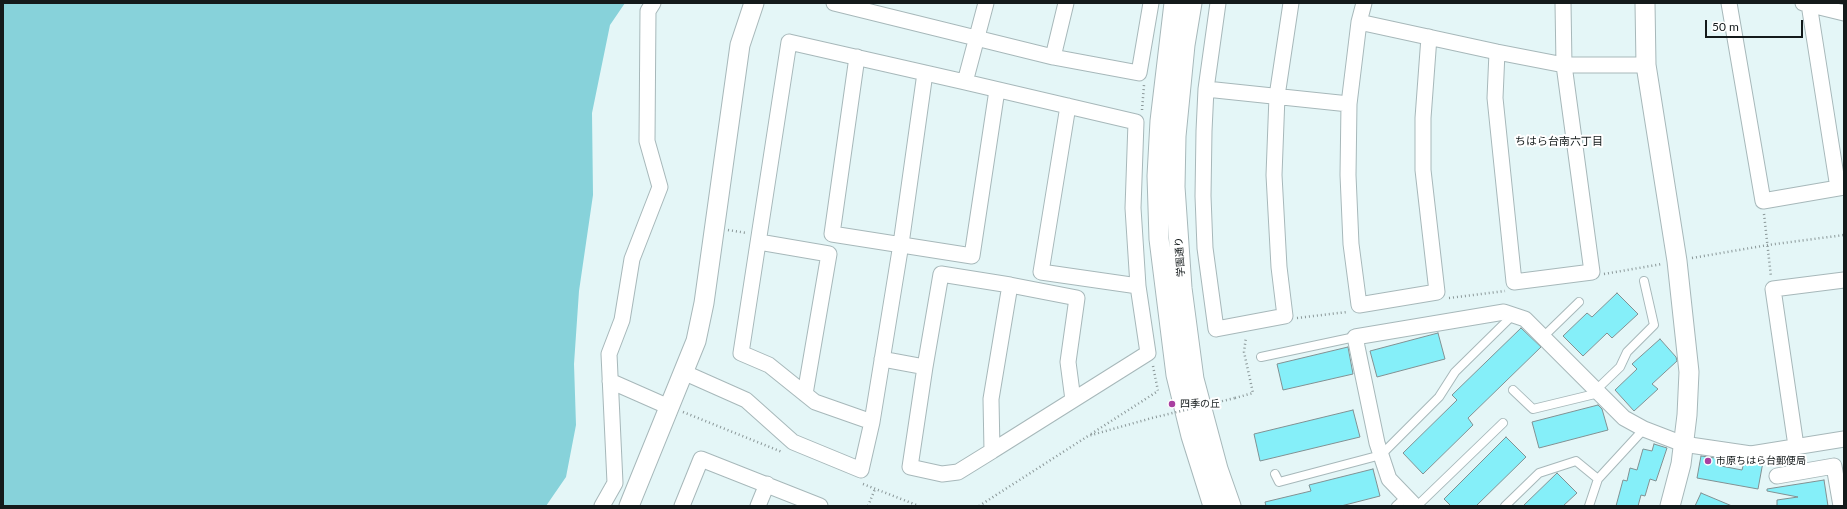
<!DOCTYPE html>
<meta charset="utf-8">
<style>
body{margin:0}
#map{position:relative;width:1847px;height:509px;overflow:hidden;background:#e4f6f7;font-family:Lato,sans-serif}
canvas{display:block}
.frame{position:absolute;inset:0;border:4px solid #141a1b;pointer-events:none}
.scale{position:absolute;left:1705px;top:20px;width:98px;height:18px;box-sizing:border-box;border:2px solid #141a1b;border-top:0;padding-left:5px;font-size:12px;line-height:14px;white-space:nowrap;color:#141a1b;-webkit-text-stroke:3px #fff;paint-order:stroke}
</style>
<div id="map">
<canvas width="1847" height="509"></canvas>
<div class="frame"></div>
<div class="scale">50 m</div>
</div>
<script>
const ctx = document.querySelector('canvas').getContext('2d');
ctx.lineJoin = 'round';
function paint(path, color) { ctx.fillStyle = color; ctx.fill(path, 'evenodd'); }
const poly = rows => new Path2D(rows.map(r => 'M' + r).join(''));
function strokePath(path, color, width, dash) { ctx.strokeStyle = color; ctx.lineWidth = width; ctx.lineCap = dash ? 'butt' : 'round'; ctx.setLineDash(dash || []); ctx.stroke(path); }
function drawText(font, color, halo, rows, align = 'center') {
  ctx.font = font + ' Lato,"Noto Sans JP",sans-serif'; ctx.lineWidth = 4; ctx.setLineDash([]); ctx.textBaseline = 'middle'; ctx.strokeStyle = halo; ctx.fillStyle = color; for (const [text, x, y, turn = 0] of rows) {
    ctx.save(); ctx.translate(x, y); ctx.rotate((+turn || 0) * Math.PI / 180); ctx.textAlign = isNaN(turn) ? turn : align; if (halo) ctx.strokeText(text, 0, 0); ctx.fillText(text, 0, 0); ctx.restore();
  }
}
paint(poly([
 [3,3,625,3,610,25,592,113,593,195,579,291,574,364,576,425,566,477,546,506,3,506]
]), '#87d2da');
const building = poly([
 [1617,293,1638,314,1612,338,1607,333,1583,356,1563,336,1587,313,1592,317,1617,293],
 [1521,328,1541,347,1468,418,1473,425,1423,474,1403,453,1457,400,1452,395,1521,328],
 [1438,333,1445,359,1377,377,1370,351,1438,333],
 [1660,339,1676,357,1677,361,1652,384,1658,389,1634,411,1615,390,1637,369,1632,364,1660,339],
 [1348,347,1353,374,1283,390,1277,364,1348,347],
 [1598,405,1602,409,1608,430,1539,448,1532,422,1598,405],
 [1353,410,1360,437,1260,461,1254,434,1353,410],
 [1506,437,1526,457,1476,506,1451,506,1444,499,1506,437],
 [1654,444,1667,448,1656,481,1650,479,1645,496,1641,495,1638,506,1616,506,1623,480,1627,481,1630,468,1637,470,1643,449,1652,451,1654,444],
 [1701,456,1722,459,1721,466,1742,470,1744,462,1763,462,1758,489,1697,478,1701,456],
 [1373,469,1380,496,1341,506,1266,506,1265,502,1311,491,1309,485,1373,469],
 [1557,473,1577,493,1563,506,1523,506,1557,473],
 [1824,480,1828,506,1777,506,1777,500,1798,497,1767,491,1767,489,1824,480],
 [1701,493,1732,506,1695,506,1701,493]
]);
paint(building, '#85eff9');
strokePath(building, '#819193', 1);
const service = poly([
 [1543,337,1579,302],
 [1261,357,1355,337],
 [1513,390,1533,409,1599,393],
 [1596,390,1620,367,1627,352,1654,325,1644,281],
 [1275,474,1279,482,1381,455,1439,397,1455,372,1513,315],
 [1396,506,1406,497],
 [1417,506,1503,423],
 [1505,506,1539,473,1576,461,1598,479],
 [1589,506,1598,479,1644,429]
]);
const minor = poly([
 [834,3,1053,57,1139,73,1151,3],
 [1218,3,1206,89,1204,131,1203,196,1205,248,1216,329,1285,316,1279,267,1274,175,1277,96,1291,3],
 [1364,3,1359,22,1349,104,1348,175,1351,244,1359,305,1437,292,1423,170,1423,118,1429,37],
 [1729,3,1763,201,1844,187],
 [1803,3,1844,13],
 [1809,4,1838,188],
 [1359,22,1497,52,1564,65,1646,65],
 [1497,52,1495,98,1514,282,1592,272,1564,65,1563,3],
 [857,57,832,234,972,256,997,90],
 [1053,57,1066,3],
 [965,82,1136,122,1133,208,1138,286,1041,272,1068,106],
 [1206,89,1349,104],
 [759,242,829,254,805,394],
 [1010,285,991,399,992,451,1148,353,1138,286],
 [882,359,925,367,910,467,942,474,958,472,992,451],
 [925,367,941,274,1010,285,1077,298,1068,362,1073,400],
 [683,372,746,400,793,442,861,470,872,422,901,244,925,73],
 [610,381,669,407],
 [872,422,815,402,769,365,741,353,789,42,965,82,986,3],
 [1796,446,1773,289,1844,280],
 [1777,476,1834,466,1841,506],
 [602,506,615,483,609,354,622,320,632,259,660,187,647,141,648,11,653,3],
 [682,506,701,459,820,506],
 [758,506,767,484],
 [1415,506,1389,479,1377,443,1355,337,1504,312,1525,319,1624,418,1644,429,1683,444,1751,454,1844,439]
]);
const tertiary = poly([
 [1174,3,1160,121,1157,176,1159,239,1176,375,1191,436,1213,506],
 [1192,3,1185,45,1176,136,1175,187,1182,288,1194,379,1218,469,1231,506],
 [1645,3,1646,65,1677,261,1689,372,1687,415,1681,464,1670,506],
 [629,506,696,341,704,303,740,45,754,3]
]);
strokePath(service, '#a7b8ba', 10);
strokePath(minor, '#a7b8ba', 17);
strokePath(tertiary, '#a7b8ba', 21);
strokePath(poly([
 [1142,110,1144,85],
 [1764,214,1771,277],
 [728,230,747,233],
 [1692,258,1768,245,1844,235],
 [1604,274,1662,264],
 [1449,298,1505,291],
 [1297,318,1347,312],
 [1235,398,1253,393,1244,352,1246,337],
 [683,412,782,452],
 [1091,434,1158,391,1153,366],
 [863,484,919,506],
 [868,506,875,489],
 [979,506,1088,436,1152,418]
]), '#8a9798', 2.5, [1, 3]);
strokePath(service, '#fff', 8);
strokePath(minor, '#fff', 15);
strokePath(tertiary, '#fff', 19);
strokePath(poly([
 [1152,418,1235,398]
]), '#8a9798', 2.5, [1, 3]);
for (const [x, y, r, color] of [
 [1172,404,4,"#a93fa0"],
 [1708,461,4,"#a93fa0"]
]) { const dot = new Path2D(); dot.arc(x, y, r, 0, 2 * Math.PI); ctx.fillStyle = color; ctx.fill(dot); strokePath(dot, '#fff', 1.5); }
drawText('10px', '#141a1b', '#fff', [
 ["学園通り",1180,257,-94]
]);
drawText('10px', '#141a1b', '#fff', [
 ["四季の丘",1180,404],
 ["市原ちはら台郵便局",1716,461]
], 'left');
drawText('11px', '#141a1b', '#fff', [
 ["ちはら台南六丁目",1559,141]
]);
</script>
